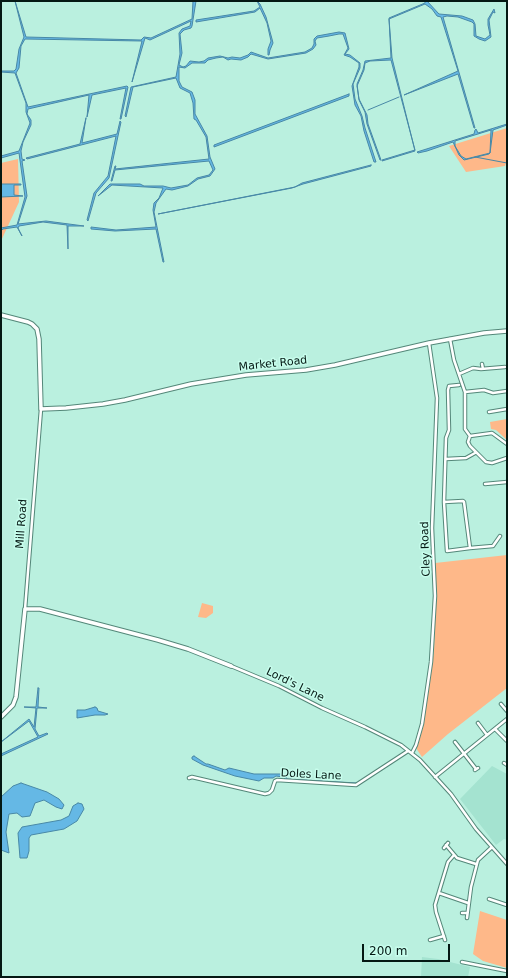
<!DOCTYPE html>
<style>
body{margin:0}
#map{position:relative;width:508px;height:978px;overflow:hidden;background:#baf0df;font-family:"DejaVu Sans",sans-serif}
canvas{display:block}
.frame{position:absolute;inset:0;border:2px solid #041813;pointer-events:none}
.scale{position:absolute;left:362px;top:944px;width:88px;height:18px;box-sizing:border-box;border:2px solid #041813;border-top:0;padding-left:5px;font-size:12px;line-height:14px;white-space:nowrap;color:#041813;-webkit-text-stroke:3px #c7fdec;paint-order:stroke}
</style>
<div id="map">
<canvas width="508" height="978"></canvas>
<div class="frame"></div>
<div class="scale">200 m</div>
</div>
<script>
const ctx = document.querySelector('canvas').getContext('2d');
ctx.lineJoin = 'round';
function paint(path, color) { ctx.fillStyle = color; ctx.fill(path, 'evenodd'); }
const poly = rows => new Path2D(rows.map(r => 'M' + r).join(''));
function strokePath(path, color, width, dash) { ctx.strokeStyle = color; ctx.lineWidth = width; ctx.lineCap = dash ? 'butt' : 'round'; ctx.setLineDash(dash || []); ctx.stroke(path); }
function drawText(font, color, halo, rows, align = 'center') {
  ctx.font = font + ' "DejaVu Sans",sans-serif'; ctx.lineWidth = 3; ctx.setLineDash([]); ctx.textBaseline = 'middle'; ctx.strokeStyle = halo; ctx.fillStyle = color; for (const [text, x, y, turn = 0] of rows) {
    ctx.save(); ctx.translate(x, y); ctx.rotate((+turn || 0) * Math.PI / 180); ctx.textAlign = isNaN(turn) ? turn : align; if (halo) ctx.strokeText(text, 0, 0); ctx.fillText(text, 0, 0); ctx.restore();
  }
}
paint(poly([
 [492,766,507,774,507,840,504,839,496,845,460,799],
 [422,957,438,959,470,967,468,977,421,977]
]), '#a4e3d0');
paint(poly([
 [507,128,507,160,505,166,466,172,449,146],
 [18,159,19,202,1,241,1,163],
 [507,419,507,440,496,430,491,429,490,422],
 [507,555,507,688,448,734,422,757,416,748,423,723,434,651,436,589,435,563],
 [202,603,213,606,213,613,206,618,198,617],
 [480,911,507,920,507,968,483,961,473,954]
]), '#feb889');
const water = poly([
 [15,1,26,37,141,40,144,37,151,38,192,19,193,1,196,1,192,26,191,28,184,30,180,34,182,53,179,65,183,67,186,66,190,61,199,62,204,61,208,58,220,56,228,58,232,57,240,58,248,55,251,52,268,58,305,52,312,48,314,44,314,39,317,36,339,32,345,33,349,49,345,54,350,55,360,63,360,68,353,84,355,99,362,116,365,128,376,162,374,162,364,131,361,116,355,105,352,86,359,67,359,63,350,57,344,55,348,48,343,34,339,34,329,36,317,38,315,41,316,45,313,49,306,53,268,59,251,54,248,57,241,60,231,59,228,60,223,57,216,58,208,60,205,63,192,63,185,68,179,67,179,81,182,87,192,92,195,100,195,114,207,136,210,157,215,169,210,176,198,179,188,186,172,190,166,189,156,203,154,212,164,262,163,262,156,229,115,231,91,229,91,227,116,230,156,227,153,210,154,203,159,198,163,188,112,185,98,196,110,184,140,184,144,186,163,186,171,188,188,185,197,178,209,175,213,170,209,161,115,170,112,181,111,181,115,166,116,166,115,169,209,159,206,137,196,120,194,119,193,103,190,93,180,88,176,78,133,87,126,117,125,116,131,87,176,77,180,54,179,33,182,29,190,26,191,21,150,40,145,38,132,82,142,41,25,39,21,46,19,68,16,73,28,107,127,86,128,87,121,119,120,119,126,88,92,95,87,117,89,95,28,109,27,114,31,120,31,125,23,142,21,151,22,159,25,160,22,161,27,196,18,224,46,221,84,226,68,226,68,249,67,225,43,222,19,226,18,228,22,236,17,227,3,229,1,231,1,228,17,225,25,197,19,153,1,158,1,156,19,151,30,123,26,112,26,103,15,73,1,72,1,71,14,71,16,69,19,49,24,37,15,1],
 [257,1,260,4,266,17,272,39,273,43,270,50,269,55,268,55,268,49,271,41,267,23,260,8,255,12,196,22,196,20,254,11,260,7,257,1],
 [425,1,427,1,439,14,462,16,473,20,475,24,476,36,485,39,490,35,488,25,488,19,494,9,495,13,493,12,489,20,491,37,485,41,479,39,474,36,474,24,472,22,458,17,447,16,443,17,475,128,474,128,458,74,404,95,458,71,441,17,437,16,432,9,425,4,389,19,392,58,415,151,382,161,382,160,415,150,391,60,370,61,365,63,364,70,357,86,359,99,367,115,368,124,381,160,380,160,367,124,365,112,359,100,357,84,363,70,365,61,391,58,389,18,425,3,425,1],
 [349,94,349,96,214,147,214,145,349,94],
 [86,118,82,143,117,134,120,121,121,122,109,178,96,193,88,221,87,220,94,193,108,176,116,136,27,159,26,158,80,144,86,118],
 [507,124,507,125,493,130,490,153,489,154,464,160,459,155,453,142,427,151,418,153,417,152,474,134,475,130,476,129,478,133,507,124],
 [491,130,490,153,466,159,461,156,455,146,455,141,491,130],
 [371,165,371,166,303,184,292,188,158,214,295,187,302,183,371,165],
 [1,184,21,184,21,185,14,185,14,195,23,196,1,197,1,184],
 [38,688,39,688,38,707,47,708,37,708,35,729,39,736,47,733,48,734,1,756,1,754,38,737,29,721,1,742,29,719,34,727,36,708,24,707,36,707,38,688],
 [95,707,97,708,98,711,108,714,105,715,95,715,77,718,77,710,85,710,95,707],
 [194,756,206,764,208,764,225,770,229,768,254,774,282,774,286,776,287,779,357,783,356,784,286,780,283,777,276,776,273,778,264,778,259,781,235,776,203,765,192,759,192,757,194,756],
 [21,783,47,792,59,799,64,805,62,809,56,807,44,800,35,803,30,816,22,817,17,813,9,814,6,832,9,853,1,850,1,797,13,786,21,783],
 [78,803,82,804,84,809,77,821,64,829,31,835,29,838,29,851,27,858,20,858,18,833,22,827,61,820,69,816,73,806,78,803]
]);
paint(water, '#65b8e5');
strokePath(water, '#4888a6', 1);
strokePath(poly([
 [368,110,399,97],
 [475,157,507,163]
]), '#4888a6', 1);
const street = poly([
 [450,339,454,360,465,392,465,429,470,436],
 [482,364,483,369],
 [459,374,473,368,481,369,505,367],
 [465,392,484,390,493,393,507,391],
 [489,412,507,409],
 [470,436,468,442,470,446,486,462,492,463,507,458],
 [470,436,492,433,507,444],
 [446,459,466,458,475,453],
 [485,484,507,482],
 [444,502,463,501,464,502,470,548,447,551,444,502,446,438,449,430,448,390,449,386,459,385],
 [470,548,493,546,500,536],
 [25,609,41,409],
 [231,666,279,686,322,708,365,727,401,745,420,760,451,794,476,829,507,864],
 [501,704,507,711],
 [478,723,487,735],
 [495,729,507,741],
 [455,742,476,769],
 [412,753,416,745,422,724,431,662,435,596,432,528,437,398,429,343],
 [504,763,507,765],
 [475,770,478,768],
 [435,777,507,719],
 [189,778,192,777,265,794,269,793,272,790,275,781,277,780,356,785,408,751],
 [446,845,457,858,476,864],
 [444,848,448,843],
 [439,893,468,903],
 [489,899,507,905],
 [462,913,467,913],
 [467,918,471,887,478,860,492,847],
 [430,940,444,936],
 [445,940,436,912,435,905,448,862,454,855],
 [462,962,507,971]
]);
const secondary = poly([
 [1,315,28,322,32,324,37,329,39,339,41,409,66,408,103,404,125,400,191,384,246,375,306,370,335,365,429,343,484,333,507,331],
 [1,717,13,705,16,697,25,609,40,609,158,640,188,649,231,666]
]);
strokePath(street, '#548779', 4.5);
strokePath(secondary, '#548779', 5.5);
strokePath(street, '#fff', 2.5);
strokePath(secondary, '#fff', 3.5);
drawText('11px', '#041813', '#c7fdec', [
 ["Market Road",273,364,-6],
 ["Mill Road",22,524,-86],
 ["Cley Road",426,549,-92],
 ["Lord's Lane",295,685,26],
 ["Doles Lane",311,775,3]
]);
</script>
